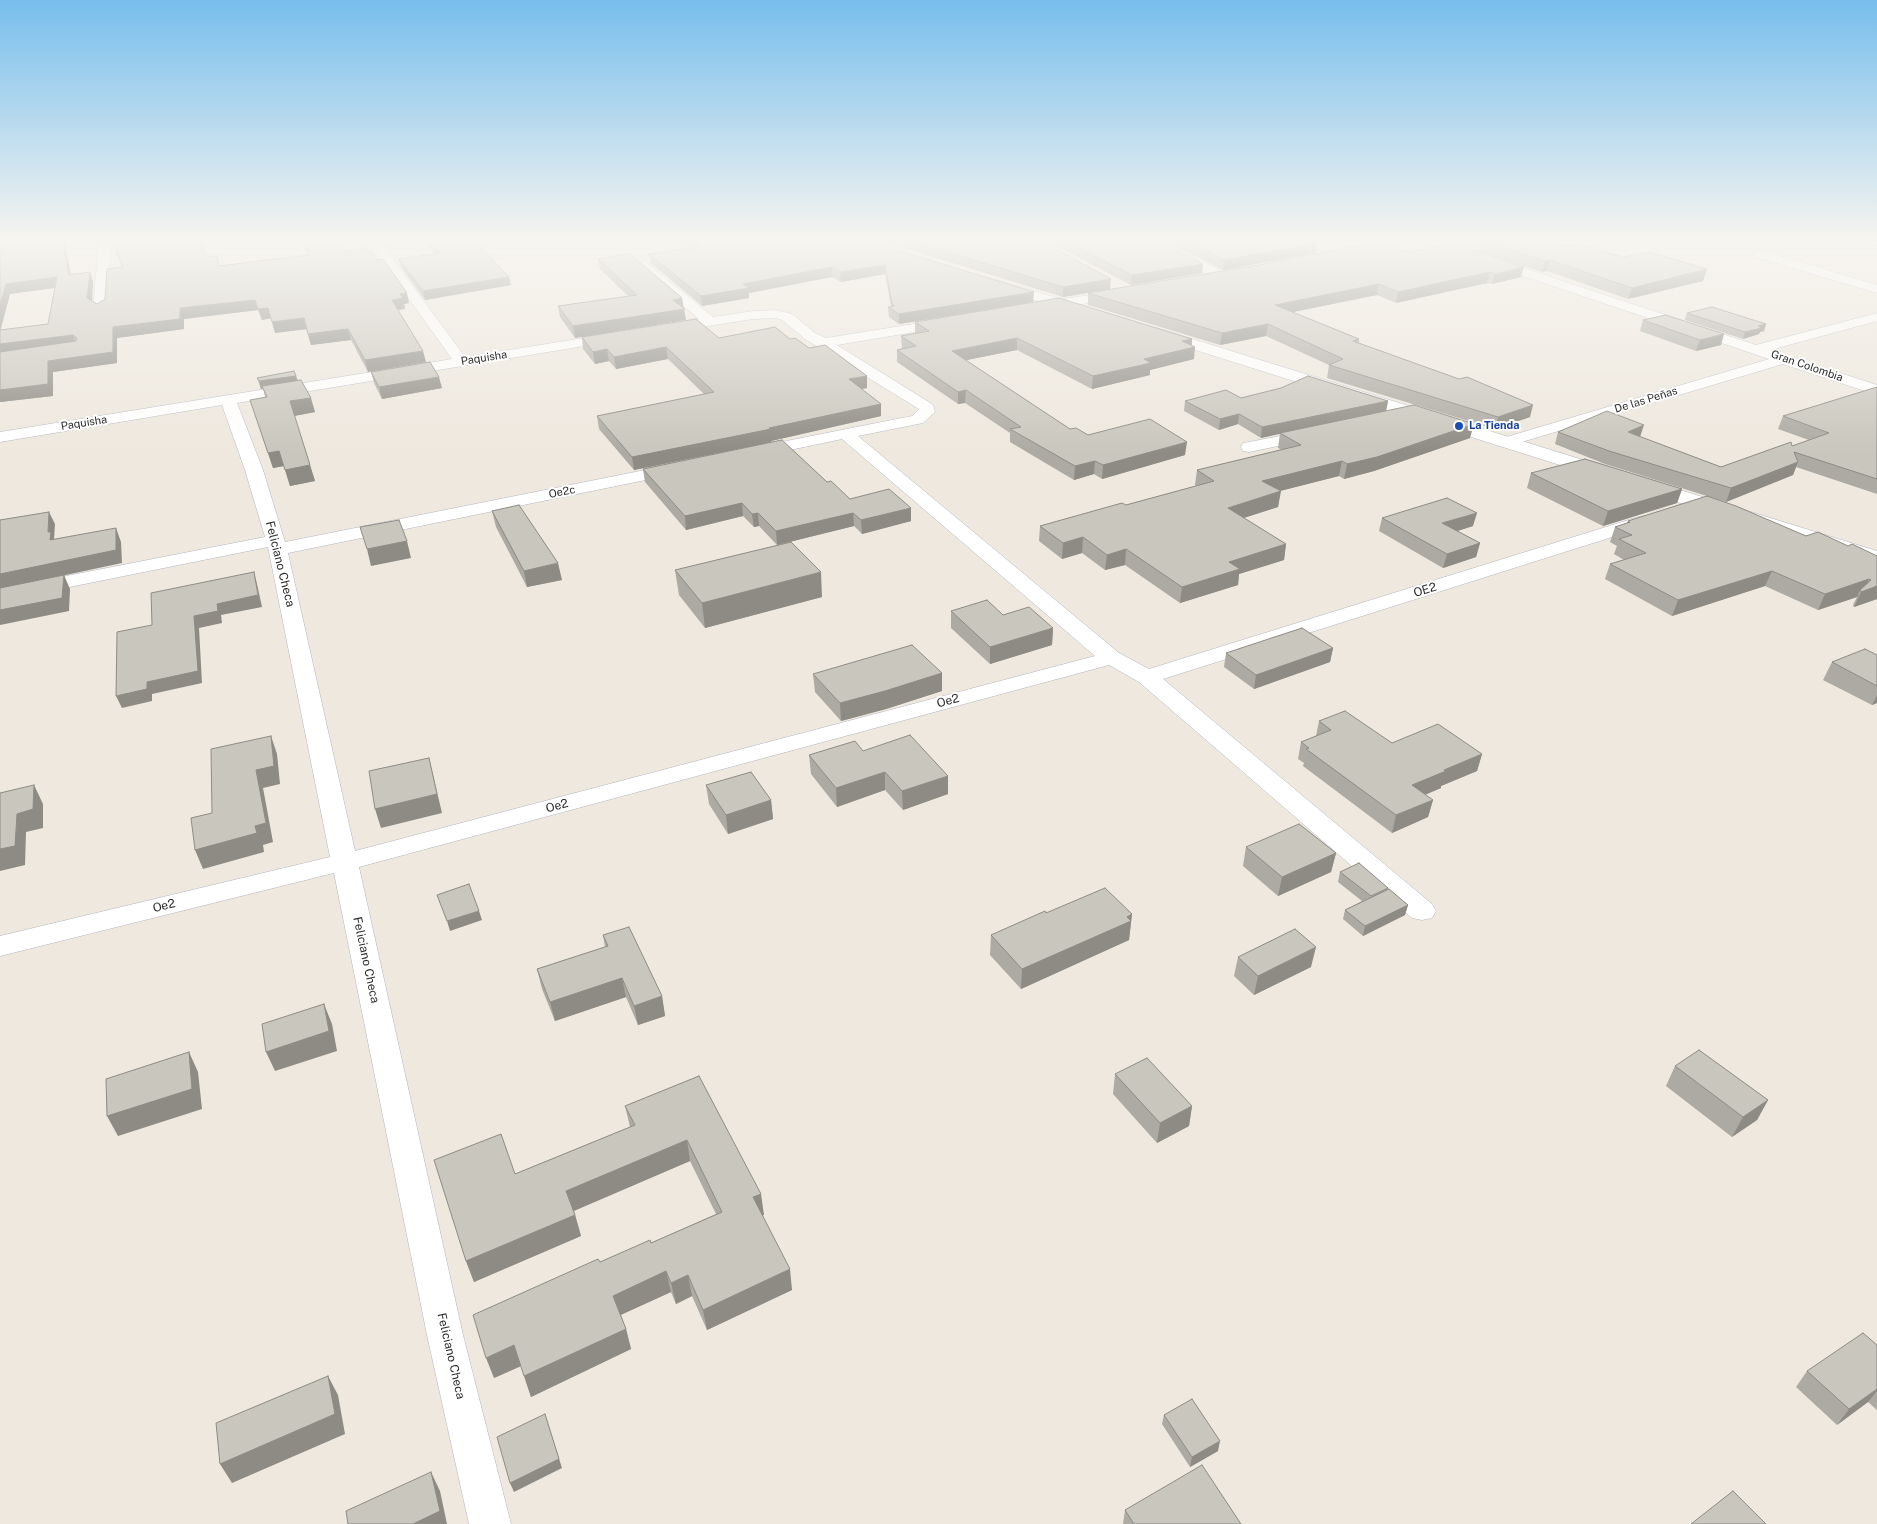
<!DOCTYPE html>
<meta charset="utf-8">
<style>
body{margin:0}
canvas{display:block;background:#eee8de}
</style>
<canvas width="1877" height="1524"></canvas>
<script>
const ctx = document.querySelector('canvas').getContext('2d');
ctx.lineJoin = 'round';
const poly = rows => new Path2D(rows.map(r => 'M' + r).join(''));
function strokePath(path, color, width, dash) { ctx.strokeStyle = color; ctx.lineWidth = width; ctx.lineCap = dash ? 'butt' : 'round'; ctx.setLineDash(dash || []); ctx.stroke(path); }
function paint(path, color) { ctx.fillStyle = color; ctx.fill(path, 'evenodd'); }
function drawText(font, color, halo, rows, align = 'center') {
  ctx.font = font + ' "Public Sans",sans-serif'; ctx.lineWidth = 4; ctx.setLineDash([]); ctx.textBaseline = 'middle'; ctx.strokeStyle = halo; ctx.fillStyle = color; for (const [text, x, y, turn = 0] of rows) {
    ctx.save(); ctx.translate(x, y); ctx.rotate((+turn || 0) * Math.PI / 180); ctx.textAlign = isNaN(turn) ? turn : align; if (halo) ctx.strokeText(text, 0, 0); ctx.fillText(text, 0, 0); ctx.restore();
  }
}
const street = poly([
 [99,239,111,239,107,309,100,313,93,309,99,239],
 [366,239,378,239,465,357,615,333,622,337,615,341,237,403,263,470,285,542,675,464,681,465,684,469,681,473,675,474,288,553,355,851,1095,656,842,439,757,457,751,456,749,452,751,448,912,416,919,409,805,339,782,320,776,318,753,319,670,332,665,331,663,328,665,325,699,319,638,268,636,265,638,262,646,262,713,317,753,311,776,310,792,314,815,333,826,338,945,319,950,320,952,323,950,326,945,327,837,345,932,404,934,407,935,412,923,423,858,436,1119,653,1149,669,1638,517,1644,516,1650,517,1653,521,1650,525,1163,679,1432,904,1436,911,1432,918,1422,920,1412,918,1139,682,1109,665,359,867,463,1335,511,1524,469,1524,427,1335,334,873,0,956,0,936,330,857,268,547,0,601,0,589,265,537,245,470,222,405,0,442,0,432,452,359,366,239],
 [1140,239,1156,239,1225,273,1227,276,1221,280,1217,279,1140,239],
 [1388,239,1409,239,1407,241,1353,256,1347,252,1349,249,1388,239],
 [1418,239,1436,239,1756,345,1877,313,1877,321,1770,350,1877,385,1877,395,1783,364,1515,444,1503,444,1501,441,1503,438,1769,359,1420,241,1418,239],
 [1760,250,1877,285,1877,293,1756,257,1754,254,1760,250],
 [1120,290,1126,294,1125,297,1040,311,1033,307,1040,303,1120,290],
 [1311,430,1317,432,1319,435,1317,438,1249,452,1243,451,1241,447,1243,443,1249,442,1311,430]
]);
const secondary = poly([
 [997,280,1090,308,1093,311,1090,314,1085,316,992,287,990,284,992,281,997,280],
 [1157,328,1877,551,1877,565,1151,336,1149,333,1151,330,1157,328]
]);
strokePath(street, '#b2b4c0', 1);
strokePath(secondary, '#b2b4c0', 1);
paint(street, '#fff');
paint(secondary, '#fff');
paint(poly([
 [0,239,71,274,90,272,93,282,92,301,97,304,105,299,122,267,111,239,208,257,220,266,308,255,301,239,339,239,344,251,370,253,409,303,404,304,405,309,398,310,426,362,368,372,351,340,311,345,306,329,275,333,271,318,262,320,258,310,184,319,184,329,117,338,117,363,53,372,53,396,0,402],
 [55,288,48,324,0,330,10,294],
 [422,239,473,239,511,285,425,300,401,267,399,259,435,254],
 [678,239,861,239,1033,302,899,324,889,317,888,307,891,307,885,274,841,282,832,277,749,293,749,298,702,306,651,263,649,254,690,248],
 [874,239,1037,239,1110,289,1063,297],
 [1043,239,1155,239,1202,273,1131,285],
 [1161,239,1308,239,1316,253,1223,270],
 [1480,240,1568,246,1623,257,1707,269,1703,281,1628,299,1547,271,1542,272,1478,251],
 [1408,252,1521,277,1492,284,1487,283,1396,303,1377,295,1293,312,1359,339,1359,343,1530,417,1495,429,1327,378,1329,365,1266,336,1220,345,1088,305,1088,293],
 [598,259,682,298,575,338,560,317,558,306,628,296,600,269],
 [1687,313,1764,331,1760,332,1759,334,1743,339,1685,320],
 [1643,320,1721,345,1696,351,1640,331],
 [915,322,1192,339,1192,346,1194,359,1150,370,1150,375,1092,389,1017,350,966,360,1070,429,1088,435,1185,455,1102,479,1094,474,1074,480,1010,442,1010,433,965,403,958,404,897,362,897,350,902,348,901,336,915,334],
 [582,337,790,339,809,348,867,388,862,389,881,416,771,441,772,442,634,470,599,429,597,416,704,394,668,359,616,369,609,361,595,364,583,349],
 [371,372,442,388,382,399,374,383],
 [296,376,298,380,315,412,294,416,315,481,290,486,284,466,273,468,250,400,265,397,263,388,261,389,257,378],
 [1877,387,1877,494,1796,467,1793,475,1726,502,1605,464,1555,444,1558,432,1640,437,1721,467,1792,446,1809,440,1778,429,1783,416],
 [1241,398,1388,401,1386,411,1470,438,1374,471,1344,479,1339,476,1280,491,1278,507,1243,518,1286,544,1284,560,1239,574,1238,585,1180,603,1125,565,1105,570,1082,553,1062,559,1039,541,1040,526,1126,505,1197,486,1195,485,1197,470,1282,450,1278,448,1280,433,1261,438,1238,424,1219,430,1184,411,1185,401],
 [643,469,827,482,850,499,911,508,911,521,862,534,854,526,777,545,759,526,754,527,743,516,686,530,645,482],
 [1531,473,1682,489,1677,503,1603,526,1527,488],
 [492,511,562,580,527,587,496,527],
 [1382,518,1473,526,1457,531,1480,543,1476,557,1443,568,1379,531],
 [1628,521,1806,536,1848,546,1877,556,1877,599,1854,607,1853,605,1857,597,1818,610,1765,586,1672,616,1605,579,1610,564,1624,560,1614,554,1617,546,1610,542,1615,527,1627,523],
 [675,570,822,597,705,628,679,595],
 [951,611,1003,615,1053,628,1052,645,990,664,951,628],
 [1333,648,1330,662,1254,689,1224,667,1226,653],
 [1877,655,1877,703,1872,705,1823,680,1832,662],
 [942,673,942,691,886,709,841,721,815,692,813,674],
 [1319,721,1392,743,1482,754,1477,771,1441,786,1441,788,1425,795,1433,800,1428,817,1392,833,1303,766,1304,763,1298,759,1301,742,1316,736],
 [863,751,948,776,948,794,903,810,885,790,837,807,811,774,809,755],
 [706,785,771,800,773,819,728,834,709,804],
 [1246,847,1336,853,1331,872,1278,896,1243,866],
 [1340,872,1388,888,1388,889,1408,905,1405,915,1363,936,1343,919,1345,910,1362,901,1338,882],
 [1046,913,1132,914,1129,940,1021,989,990,955,991,935],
 [603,935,662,996,665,1016,638,1025,626,997,555,1021,542,989,537,969,605,947],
 [1238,957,1311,967,1254,995,1234,976],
 [1675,1066,1768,1100,1757,1120,1732,1137,1666,1086],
 [1115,1074,1192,1106,1189,1126,1157,1143,1113,1094],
 [699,1076,764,1215,762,1215,792,1290,707,1330,692,1296,676,1304,671,1292,621,1315,626,1329,631,1349,531,1397,521,1366,494,1378,600,1262,651,1243,716,1214,690,1161,574,1211,581,1236,474,1282,466,1261,515,1174,630,1127,625,1106],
 [1877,1345,1877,1410,1868,1402,1837,1425,1796,1387,1807,1371],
 [1164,1415,1218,1451,1190,1467,1162,1424],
 [1125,1510,1241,1524,1123,1524]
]), '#adaaa3');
paint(poly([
 [62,239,64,239,73,285,69,275],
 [1317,243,1316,253,1223,270,1224,260],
 [1550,260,1547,271,1542,272,1545,261],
 [1203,264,1202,273,1131,285,1132,275],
 [885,265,885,274,841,282,840,272],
 [832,267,832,277,749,293,749,298,702,306,701,296,743,284],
 [1524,267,1521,277,1492,284,1495,274],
 [1707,269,1703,281,1628,299,1632,288],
 [90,272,93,282,91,309,87,298],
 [1490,272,1487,283,1396,303,1398,292],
 [57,277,60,287,10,294,0,332,0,305,6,284],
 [509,277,511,285,425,300,423,291],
 [1111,279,1110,289,1063,297,1063,287],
 [1379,284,1377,295,1273,316,1275,305],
 [1034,292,1033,302,899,324,899,314],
 [407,293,409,303,404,304,405,309,394,310,392,300,400,294],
 [682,298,686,320,575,338,573,326,673,300],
 [255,300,258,310,184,319,184,329,117,338,117,363,53,372,53,396,0,402,0,390,48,361,113,327,180,308],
 [268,308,272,318,262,320,258,309],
 [304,318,307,329,275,333,272,322],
 [1268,324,1266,336,1220,345,1222,333],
 [1766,324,1764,331,1760,332,1759,334,1743,339,1745,332,1758,326],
 [348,329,351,340,311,345,308,334],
 [1724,334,1721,345,1696,351,1700,340],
 [73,335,77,346,0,356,0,344],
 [1017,338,1017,350,952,363,952,351],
 [1192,339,1191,348,1195,347,1194,359,1150,370,1150,375,1092,389,1093,376,1144,359,1182,341],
 [666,347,668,359,616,369,614,357],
 [607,349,609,361,595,364,593,352],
 [423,351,426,362,368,372,365,360],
 [296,376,298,383,261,389,259,381],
 [867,376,867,388,849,391,849,379],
 [439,377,442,388,382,399,379,387],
 [966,390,965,403,958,404,958,392],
 [311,398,315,412,294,416,290,401],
 [1388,401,1386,411,1261,438,1262,427],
 [881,404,881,416,771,441,772,442,634,470,632,457],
 [1533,405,1530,417,1495,429,1498,417],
 [1239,414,1238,424,1219,430,1220,419],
 [1474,424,1470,438,1374,471,1344,479,1347,464],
 [1644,425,1640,437,1628,432],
 [1187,442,1185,455,1102,479,1103,465],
 [279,451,284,466,273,468,268,453],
 [1095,461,1094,474,1074,480,1075,466],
 [1342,461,1339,476,1260,496,1262,481],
 [1798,462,1793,475,1726,502,1731,488],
 [310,465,315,481,290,486,285,470],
 [1682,489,1677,503,1603,526,1608,511],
 [1281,491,1278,507,1225,524,1228,508],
 [742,503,743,516,686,530,685,516],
 [911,508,911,521,862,534,861,520],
 [49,512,55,524,54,539,57,545,50,540,48,532],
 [758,513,759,526,754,527,752,514],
 [853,513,854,526,777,545,776,531],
 [1477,513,1473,526,1439,537,1442,523],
 [116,528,121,542,122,563,0,589,0,574],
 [1083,537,1082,553,1062,559,1063,543],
 [407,541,411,558,371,566,367,549],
 [1480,543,1476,557,1443,568,1447,554],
 [1286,544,1284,560,1239,574,1238,585,1180,603,1182,587,1229,562],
 [1126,549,1125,565,1105,570,1107,555],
 [558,563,562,580,527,587,524,571],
 [1772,571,1765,586,1672,616,1678,600],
 [254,572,257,584,262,607,221,615,222,623,199,628,202,683,152,694,152,701,122,708,116,696,147,682,194,616,217,604],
 [821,572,822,597,705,628,702,603],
 [64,575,70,589,69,611,0,625,0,610],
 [1869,579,1864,591,1877,586,1877,599,1854,607,1861,592,1860,590,1857,597,1818,610,1825,594],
 [1053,628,1052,645,990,664,990,647],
 [1333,648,1330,662,1254,689,1256,675],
 [942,673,942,691,886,709,841,721,840,703],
 [1877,695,1877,703,1872,705],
 [271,736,277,754,280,784,263,788,273,842,263,845,264,852,203,869,195,850,256,770],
 [1482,754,1477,771,1441,786,1441,788,1407,802,1412,785,1444,770],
 [429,758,442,813,381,828,375,809],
 [885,772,885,790,837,807,836,788],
 [948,776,948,794,903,810,902,791],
 [34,785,43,804,43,828,26,832,25,865,0,871,0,849,17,814],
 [771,800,773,819,728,834,726,815],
 [1433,800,1428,817,1392,833,1396,815],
 [1336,853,1331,872,1278,896,1282,877],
 [1408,905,1405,915,1363,936,1365,926],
 [479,911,482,920,450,931,447,921],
 [1132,914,1129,940,1021,989,1022,969],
 [1316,947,1311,967,1254,995,1258,976],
 [622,978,626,997,555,1021,550,1002],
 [662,996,665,1016,638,1025,634,1006],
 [324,1004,332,1024,337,1051,275,1071,266,1052],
 [189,1052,198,1072,202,1109,118,1136,107,1116],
 [1768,1100,1757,1120,1732,1137,1743,1117],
 [1192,1106,1189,1126,1157,1143,1160,1123],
 [687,1140,690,1161,571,1212,566,1191],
 [761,1194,764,1215,755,1218,753,1197],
 [575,1215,581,1236,474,1282,466,1261],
 [790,1269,792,1290,707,1330,703,1310],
 [666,1271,671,1292,618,1316,613,1296],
 [688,1275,692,1296,676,1304,671,1283],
 [626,1329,631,1349,531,1397,524,1376],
 [514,1345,521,1366,494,1378,486,1358],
 [328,1376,338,1395,345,1434,232,1483,220,1464],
 [1877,1389,1877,1391,1868,1402,1837,1425,1849,1409],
 [545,1414,562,1468,514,1492,510,1483],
 [1220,1441,1218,1451,1190,1467,1192,1457],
 [431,1472,440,1491,447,1524,413,1524]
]), '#8d8b84');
const building = poly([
 [0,239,62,239,69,275,90,272,87,298,97,304,105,299,107,269,123,267,111,239,197,239,208,257,217,256,219,266,309,255,303,239,339,239,344,251,366,248,370,253,373,253,376,260,383,259,407,293,400,294,403,298,392,300,423,351,365,360,348,329,308,334,304,318,272,322,268,308,258,309,255,300,180,308,180,319,113,327,113,352,48,361,48,384,0,390,0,352,76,341,77,338,73,335,0,344,0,330,48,324,57,277,6,284,0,305,0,239],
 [427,239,473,239,509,277,423,291,399,259,439,253,427,239],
 [689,239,861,239,1034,292,899,314,888,307,895,306,892,304,885,265,840,272,832,267,743,284,749,288,701,296,649,254,700,247,689,239],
 [904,239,1037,239,1111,279,1063,287,904,239],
 [1061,239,1155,239,1203,264,1132,275,1061,239],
 [1181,239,1308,239,1317,243,1224,260,1181,239],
 [1482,239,1545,239,1568,246,1580,244,1623,257,1649,252,1707,269,1632,288,1550,260,1545,261,1480,240,1482,239],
 [1376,242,1408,252,1453,243,1524,267,1495,274,1490,272,1398,292,1379,284,1275,305,1359,339,1353,341,1459,379,1467,377,1533,405,1498,417,1329,365,1343,359,1268,324,1222,333,1088,293,1259,265,1376,242],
 [630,254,682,298,673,300,685,309,573,326,558,306,637,295,598,259,630,254],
 [1059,298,1192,339,1182,341,1195,347,1144,359,1151,363,1093,376,1017,338,952,351,1070,429,1076,428,1088,435,1150,419,1187,442,1103,465,1095,461,1075,466,1010,429,1021,427,966,390,958,392,897,350,916,346,901,336,929,331,915,322,1059,298],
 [1712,307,1766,324,1758,326,1762,328,1745,332,1687,313,1712,307],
 [1666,315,1724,334,1700,340,1643,320,1666,315],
 [696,319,719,338,775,327,790,339,795,338,809,348,825,345,867,376,849,379,881,404,769,428,771,429,632,457,597,416,714,392,666,347,614,357,607,349,593,352,582,337,696,319],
 [430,362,439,377,379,387,371,372,430,362],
 [294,371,296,376,259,381,257,378,294,371],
 [1308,376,1388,401,1262,427,1239,414,1220,419,1185,401,1226,390,1241,398,1281,388,1308,376],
 [301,380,311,398,290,401,310,465,285,470,279,451,268,453,250,400,267,397,262,386,301,380],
 [1877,387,1877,479,1794,452,1798,462,1731,488,1609,451,1558,432,1607,411,1644,425,1628,432,1721,467,1791,442,1792,446,1829,433,1783,416,1877,387],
 [1414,405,1474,424,1377,457,1347,464,1342,461,1262,481,1281,491,1228,508,1286,544,1229,562,1240,569,1182,587,1126,549,1107,555,1083,537,1063,543,1040,526,1122,503,1126,505,1214,481,1197,470,1301,445,1280,433,1414,405],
 [782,440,827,482,831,481,850,499,889,489,911,508,861,520,853,513,776,531,758,513,752,514,742,503,685,516,643,469,782,440],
 [1585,459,1682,489,1608,511,1531,473,1585,459],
 [1707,496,1736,506,1806,536,1818,532,1848,546,1852,544,1877,556,1877,586,1861,592,1860,590,1871,580,1869,579,1825,594,1772,571,1678,600,1610,564,1646,553,1619,539,1632,535,1615,527,1630,522,1628,521,1707,496],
 [1447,498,1477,513,1442,523,1480,543,1447,554,1382,518,1447,498],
 [519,505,558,563,524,571,492,511,519,505],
 [49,512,48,532,51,532,50,540,116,528,116,550,0,574,0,520,49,512],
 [399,520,407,541,367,549,360,527,399,520],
 [791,542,821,572,702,603,675,570,791,542],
 [254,572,258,595,217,604,218,611,194,616,198,671,147,682,147,689,116,696,117,632,152,625,151,593,254,572],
 [64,575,62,598,0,610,0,588,64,575],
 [987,600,1003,615,1029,607,1053,628,990,647,951,611,987,600],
 [1302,628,1333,648,1256,675,1226,653,1302,628],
 [912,645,942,673,885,691,840,703,813,674,912,645],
 [1865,649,1877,655,1877,686,1832,662,1865,649],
 [1345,711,1392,743,1438,724,1482,754,1444,770,1446,771,1412,785,1433,800,1396,815,1306,749,1309,748,1301,742,1331,730,1319,721,1345,711],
 [910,735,948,776,902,791,885,772,836,788,809,755,855,741,863,751,910,735],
 [271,736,274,766,256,770,266,823,255,826,257,833,195,850,191,818,212,813,211,749,271,736],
 [429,758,437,794,375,809,369,771,429,758],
 [751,772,771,800,726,815,706,785,751,772],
 [34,785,33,809,17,814,15,846,0,849,0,793,34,785],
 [1299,824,1336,853,1282,877,1246,847,1299,824],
 [1359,863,1388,888,1371,896,1340,872,1359,863],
 [469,884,479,911,447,921,437,895,469,884],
 [1105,888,1132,914,1127,917,1131,921,1022,969,991,935,1045,911,1046,913,1105,888],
 [1389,889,1408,905,1365,926,1345,910,1389,889],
 [629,927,662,996,634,1006,622,978,550,1002,537,969,608,946,603,935,629,927],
 [1295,929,1316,947,1258,976,1238,957,1295,929],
 [324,1004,329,1031,266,1052,262,1024,324,1004],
 [1699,1050,1768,1100,1743,1117,1675,1066,1699,1050],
 [189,1052,192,1089,107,1116,106,1079,189,1052],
 [1147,1058,1192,1106,1160,1123,1115,1074,1147,1058],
 [699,1076,761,1194,753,1197,790,1269,703,1310,688,1275,671,1283,666,1271,613,1296,626,1329,524,1376,514,1345,486,1358,473,1315,598,1259,600,1262,650,1240,651,1243,722,1212,687,1140,566,1191,575,1215,466,1261,434,1160,501,1134,515,1174,635,1125,625,1106,699,1076],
 [1863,1333,1877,1345,1877,1389,1849,1409,1807,1371,1863,1333],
 [328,1376,335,1414,220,1464,216,1423,328,1376],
 [1192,1399,1220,1441,1192,1457,1164,1415,1192,1399],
 [545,1414,559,1459,510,1483,497,1437,545,1414],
 [1202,1465,1241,1524,1134,1524,1125,1510,1202,1465],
 [431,1472,440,1511,413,1524,348,1524,346,1511,431,1472],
 [1733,1491,1766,1524,1691,1524,1733,1491]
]);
paint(building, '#c9c6bd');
strokePath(building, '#8d8b84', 1);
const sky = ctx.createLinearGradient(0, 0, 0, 453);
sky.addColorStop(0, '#77beed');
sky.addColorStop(0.53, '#f7f5f0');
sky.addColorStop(1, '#f7f5f000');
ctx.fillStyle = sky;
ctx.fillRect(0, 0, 1877, 453);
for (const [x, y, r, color] of [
 [1459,426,5,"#1a4fb4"]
]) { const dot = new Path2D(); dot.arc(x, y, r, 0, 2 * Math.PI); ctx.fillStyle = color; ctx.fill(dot); strokePath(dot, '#fff', 2); }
drawText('11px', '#2c2c2c', '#fff', [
 ["Paquisha",484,358,-9],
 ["Gran Colombia",1807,366,19],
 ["De las Peñas",1646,400,-17],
 ["Paquisha",84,423,-9],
 ["Oe2c",562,492,-11]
]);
drawText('bold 11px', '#164399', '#fff', [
 ["La Tienda",1469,426]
], 'left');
drawText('12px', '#2c2c2c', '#fff', [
 ["Feliciano Checa",280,564,76],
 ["OE2",1425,590,-17],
 ["Oe2",948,701,-15],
 ["Oe2",557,806,-15],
 ["Oe2",164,906,-14],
 ["Feliciano Checa",366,960,78],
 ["Feliciano Checa",451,1356,77]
]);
</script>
